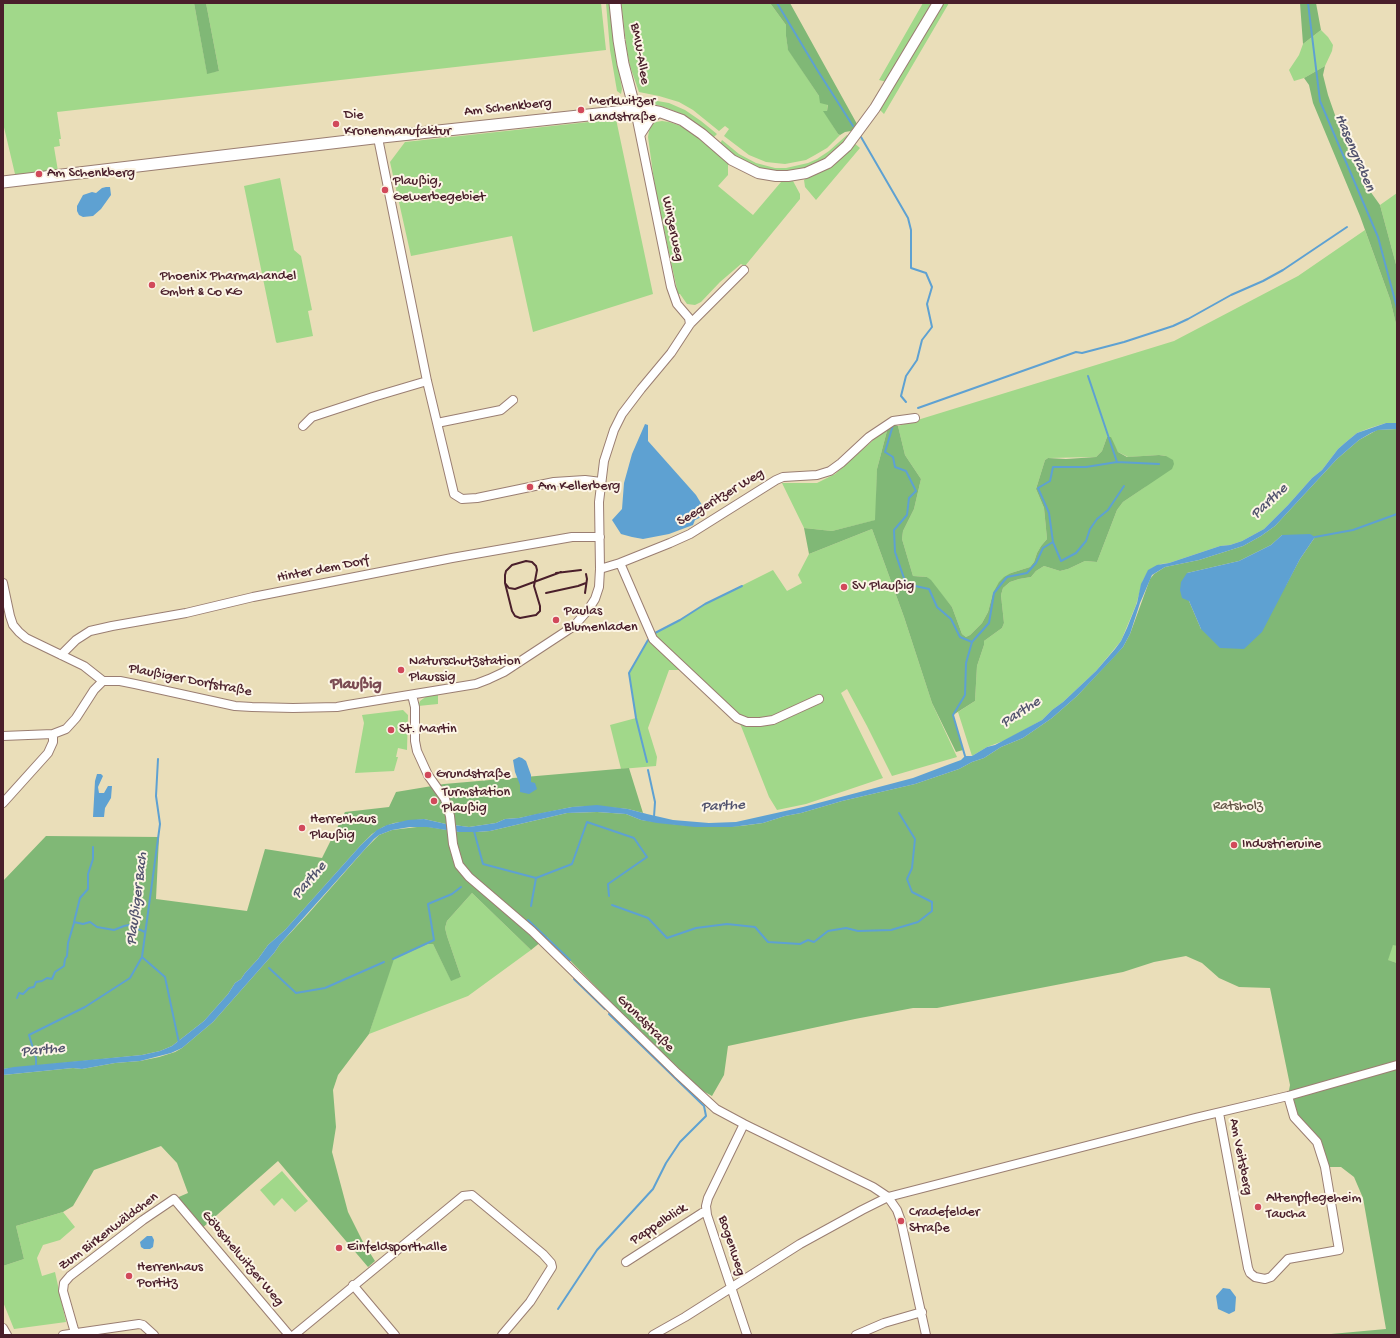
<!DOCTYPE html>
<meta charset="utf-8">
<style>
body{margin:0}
#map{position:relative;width:1400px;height:1338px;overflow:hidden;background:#eadeb9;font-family:"Gochi Hand",sans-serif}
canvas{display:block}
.frame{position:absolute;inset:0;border:4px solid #4a1f2b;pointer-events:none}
</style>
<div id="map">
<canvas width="1400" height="1338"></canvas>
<div class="frame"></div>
</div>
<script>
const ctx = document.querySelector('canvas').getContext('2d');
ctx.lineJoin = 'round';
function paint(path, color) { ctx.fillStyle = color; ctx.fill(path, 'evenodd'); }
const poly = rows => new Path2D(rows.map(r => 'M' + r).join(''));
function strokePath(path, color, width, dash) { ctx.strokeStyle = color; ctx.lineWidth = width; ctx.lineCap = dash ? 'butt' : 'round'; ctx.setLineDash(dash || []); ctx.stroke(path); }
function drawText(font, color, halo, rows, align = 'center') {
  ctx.font = font + ' "Gochi Hand",sans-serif'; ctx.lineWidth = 4; ctx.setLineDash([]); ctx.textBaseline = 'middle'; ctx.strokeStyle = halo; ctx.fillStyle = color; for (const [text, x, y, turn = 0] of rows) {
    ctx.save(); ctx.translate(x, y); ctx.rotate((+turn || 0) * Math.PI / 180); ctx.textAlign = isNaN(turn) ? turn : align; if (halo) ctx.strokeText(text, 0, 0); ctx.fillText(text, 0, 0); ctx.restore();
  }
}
paint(poly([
 [3,3,194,3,207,73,219,71,206,3,601,3,606,50,57,112,61,139,59,139,60,146,54,147,58,171,20,175,15,174,3,123],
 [606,3,610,3,614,42,622,89,621,94,617,91,610,50],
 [621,3,770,3,786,25,786,36,788,49,819,96,828,104,827,111,824,111,838,134,840,135,827,148,815,155,806,160,785,164,766,162,749,155,724,136,729,129,725,126,719,131,693,110,679,102,659,96,639,92,630,66,627,51],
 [923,3,936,3,887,82,879,80],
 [942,3,949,3,884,114,878,108],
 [1321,30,1328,37,1333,45,1332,51,1325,66,1304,78,1294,81,1289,70,1299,55,1303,44],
 [646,99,669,103,685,110,701,121,717,134,713,138,684,115,667,108,650,103,645,101],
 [616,119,653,294,533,332,512,236,411,256,390,162,405,142],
 [662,121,669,122,684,127,698,137,728,163,728,175,718,186,753,215,781,182,793,181,800,194,800,199,745,266,741,264,720,282,701,302,695,305,687,304,680,294,678,294,655,188,648,137,650,125,656,122],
 [847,135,850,137,837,151,816,165,789,172,760,170,736,157,720,144,722,140,739,154,756,163,775,168,786,168,808,163,817,159,829,151],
 [853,142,860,148,816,200,805,187,804,180],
 [280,178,294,250,301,256,312,310,308,311,313,336,277,343,276,342,244,186],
 [1397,193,1397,268,1380,205],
 [1365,230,1390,299,1397,328,1397,423,1386,423,1370,428,1357,433,1346,442,1338,449,1322,470,1312,478,1288,505,1264,529,1242,541,1230,545,1220,546,1169,563,1161,564,1149,570,1143,580,1136,605,1121,641,1096,671,1063,702,1052,710,1042,720,1006,740,987,747,972,756,958,712,975,701,977,666,984,645,984,641,1002,628,1004,623,1001,595,1003,588,1010,582,1019,579,1031,577,1036,571,1044,566,1060,571,1068,569,1085,561,1097,562,1117,510,1123,502,1145,487,1166,456,1159,455,1128,457,1118,452,1114,445,1107,437,1102,451,1096,457,1048,458,1045,460,1036,489,1044,508,1047,539,1041,546,1037,553,1034,562,1030,567,1011,573,993,593,988,612,982,623,970,635,966,637,962,634,952,607,927,577,913,576,902,539,903,531,914,509,921,479,905,455,898,426,1174,341,1298,276],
 [888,427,877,469,876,520,832,531,804,528,782,483,817,483,835,474],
 [872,529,904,617,932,703,957,757,892,776,867,726,847,689,841,693,883,778,806,804,777,810,769,797,741,726,735,718,683,670,669,670,648,728,657,757,656,766,621,769,610,725,636,718,629,673,648,640,655,633,680,620,705,604,773,570,787,591,802,583,798,575,809,554],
 [438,694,438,704,418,706,420,701,427,696],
 [403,710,408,715,407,750,398,748,396,757,398,757,394,771,355,773,364,723,362,715],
 [472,893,531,950,468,996,369,1034,393,959,428,944,433,944,451,980,461,977,447,936,445,928,447,921],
 [1393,944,1397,946,1397,963,1387,960],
 [282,1171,308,1201,295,1212,282,1198,274,1206,260,1190],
 [63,1212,75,1227,60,1240,43,1245,37,1258,42,1276,55,1272,66,1322,14,1329,3,1302,3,1266,24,1259,16,1226]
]), '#a1d88a');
paint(poly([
 [194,3,206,3,219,71,207,74],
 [770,3,790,3,857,124,851,131,845,132,840,135,838,134,823,111,827,111,828,105,820,103,819,96,788,50,786,36,786,25],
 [1300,3,1316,3,1321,30,1303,44],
 [1325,66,1323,75,1328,95,1335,115,1370,191,1380,205,1397,268,1397,328,1390,299,1360,216,1313,103,1309,85,1304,78],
 [893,424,898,426,905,455,921,479,914,509,903,531,902,539,913,576,927,577,931,580,952,607,962,634,966,637,970,635,982,623,988,612,993,593,999,582,1004,577,1011,573,1030,567,1034,562,1037,553,1041,546,1047,539,1044,508,1036,489,1045,460,1048,458,1066,459,1096,457,1102,451,1107,437,1111,437,1118,452,1127,457,1159,455,1166,456,1173,460,1174,464,1172,469,1123,502,1117,510,1097,562,1085,561,1068,569,1060,571,1044,566,1036,571,1031,577,1019,579,1010,582,1003,588,1001,595,1004,623,1002,628,984,641,984,645,977,666,975,701,953,715,963,750,956,752,932,703,904,617,872,529,809,554,804,528,832,531,875,520,877,469,888,427],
 [1397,429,1397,946,1393,945,1388,960,1397,963,1397,1335,1320,1335,1386,1329,1363,1198,1354,1177,1341,1167,1325,1167,1317,1142,1294,1117,1288,1096,1290,1085,1270,988,1239,987,1219,978,1202,963,1186,956,1154,962,1123,972,937,1008,913,1008,855,1019,728,1046,724,1075,712,1096,701,1090,612,1003,547,937,531,950,472,893,447,921,445,928,447,936,461,977,451,981,433,944,428,944,394,959,369,1034,338,1075,333,1090,336,1127,332,1152,348,1212,363,1242,375,1261,368,1267,278,1161,200,1230,174,1199,188,1193,177,1163,161,1146,94,1170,73,1206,63,1212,16,1226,24,1259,3,1266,3,1075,73,1068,82,1069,115,1063,140,1061,159,1057,175,1052,182,1048,213,1022,274,953,280,944,308,914,366,848,379,835,392,830,417,827,429,827,459,832,477,832,490,831,567,813,597,812,626,814,641,820,680,825,714,827,741,826,763,823,785,816,801,813,842,801,915,784,959,769,972,762,984,758,1001,747,1023,738,1052,718,1077,696,1123,647,1130,634,1150,579,1154,574,1165,567,1199,560,1243,546,1261,536,1275,526,1337,459,1359,440,1377,430],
 [1282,535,1315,537,1300,559,1286,585,1201,629,1189,601,1187,573,1239,561,1271,545],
 [629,768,643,813,628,809,595,806,572,807,519,818,505,819,496,823,469,827,446,824,424,819,394,823,383,827,372,834,361,845,285,930,268,945,258,959,245,973,241,979,235,983,228,994,204,1021,172,1046,160,1051,142,1055,3,1069,3,881,46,836,159,837,156,899,247,911,265,849,322,858,345,812,389,807,396,792,444,784]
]), '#80b876');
paint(poly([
 [106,187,110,187,111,195,101,209,93,216,83,217,79,215,77,211,77,206,83,195,92,192,96,193,102,188],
 [1386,423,1397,423,1397,429,1378,430,1371,433,1359,440,1337,459,1275,526,1261,536,1243,546,1199,560,1165,567,1152,575,1140,603,1130,634,1123,647,1115,656,1077,696,1052,718,1023,738,1001,747,984,758,972,762,959,769,915,784,842,801,801,813,785,816,763,823,732,827,695,827,657,823,641,820,626,814,597,812,567,813,490,831,477,832,459,832,427,827,410,827,392,830,379,835,374,839,280,944,274,953,213,1022,182,1048,171,1053,140,1061,115,1063,82,1069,73,1068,3,1075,3,1069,14,1067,142,1055,160,1051,172,1046,204,1021,228,994,235,983,241,979,245,973,258,959,268,945,285,930,361,845,377,830,387,825,408,820,424,819,446,824,469,827,496,823,505,819,519,818,536,814,572,807,597,805,628,809,647,814,673,820,709,823,736,822,803,807,913,778,950,764,961,760,965,756,972,756,987,747,995,745,1042,720,1052,710,1063,702,1096,671,1115,649,1121,641,1127,628,1137,603,1141,584,1148,570,1157,565,1169,563,1220,546,1230,545,1242,541,1264,529,1288,505,1312,478,1322,470,1338,449,1346,442,1357,433],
 [645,424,648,425,648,441,696,495,705,510,706,515,695,520,693,525,669,534,643,539,632,537,621,534,612,520,622,509,624,483,632,454],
 [1310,534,1315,537,1300,559,1262,632,1244,649,1220,648,1201,629,1189,601,1182,598,1180,590,1181,582,1187,573,1239,561,1271,545,1282,535],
 [519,757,522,758,526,761,531,775,531,782,535,783,537,789,529,794,520,792,520,785,515,772,513,760],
 [97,774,101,774,103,776,98,787,99,793,104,793,108,786,112,786,111,798,105,808,104,817,93,817,95,781],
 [147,1236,152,1236,154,1240,153,1247,150,1249,144,1249,141,1247,140,1242],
 [1223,1288,1230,1289,1236,1297,1235,1311,1229,1314,1218,1309,1216,1296]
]), '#5ea1d2');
strokePath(poly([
 [777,3,816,68,853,126],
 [1308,3,1320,101,1378,237,1397,308],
 [861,137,908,218,911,230,911,268,926,273,932,287,927,304,932,327,922,340,917,360,906,376,901,396,906,402],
 [1088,376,1117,462],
 [918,408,1076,352,1082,353,1124,342,1173,326,1188,319,1231,295,1263,281,1283,270,1347,227],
 [893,425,885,452,893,457,895,467,906,471,916,491,909,498,907,515,894,530,895,552,906,584,929,589,937,607,951,619,960,637,972,642,966,663,965,695,953,715,965,756],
 [1315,537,1353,530,1397,514],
 [1053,542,1061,561,1076,553,1086,541,1090,529,1097,519,1108,510,1124,486],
 [655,633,680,620,705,604,742,586],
 [972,642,989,623,994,593,1007,577,1027,573,1036,563,1043,548,1053,542,1049,513,1038,488,1050,481,1053,467,1086,467,1117,462,1159,464],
 [158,759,156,796,160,824,142,957,165,977,179,1043],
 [647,762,636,718,629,673,648,640],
 [648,770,655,802,654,817],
 [474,831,483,864,536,878,572,864,587,822,634,838,647,857,608,884,609,896],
 [93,847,93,859,88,874,88,889,80,898,74,922,83,924,90,922,97,927,114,930,124,926,129,925,145,932],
 [612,905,648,918,667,938,696,928,727,924,755,927,768,942,800,944,808,940,814,942,828,931,846,928,858,931,891,930,918,922,932,911,932,902,912,892,907,879,912,868,915,839,899,813],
 [531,906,536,878],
 [528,920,570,960],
 [393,959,434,940,428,904,452,894,461,887],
 [269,968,296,993,325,988,384,962],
 [574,979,605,1009],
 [17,998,19,993,23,994,29,988,34,987,36,982,42,981,47,978,52,979,55,972,64,966,65,959,67,956,68,943,74,923],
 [36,1068,36,1058,29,1035,85,1007,130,978,142,957],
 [558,1309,597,1250,653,1189,666,1163,680,1142,706,1116,704,1106,609,1014]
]), '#5ea1d2', 2);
const minor = poly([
 [635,110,671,287,677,304,689,318,690,324],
 [641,134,650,120,660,112],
 [378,138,427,381,454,494,462,499,477,498,554,482,585,480,601,482],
 [437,423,501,410,513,400],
 [303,426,312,417,373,397,427,381],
 [620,563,653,639,737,718,747,722,760,722,773,720,819,699],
 [600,569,620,563,670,543,690,534,776,480,783,477,817,475,830,471,841,463,869,437,893,421,915,418],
 [3,583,10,616,13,625,19,632,26,638,84,666,103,681,120,681,135,684,235,706,252,707,293,708,337,707,348,705,476,684,489,679,504,672,574,626,588,610,595,599,599,587,600,569,599,502,604,461,614,430,622,414,641,389,671,353,690,324,744,270],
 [61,655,76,640,90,631,112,626,186,613,253,597,452,558,572,537,600,537],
 [412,695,415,707,415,741,417,751,428,775,445,799,450,816,453,844,459,865,469,877,532,931,677,1073,716,1109,744,1124,873,1187,888,1197,897,1210,901,1221,926,1335],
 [3,736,53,734,66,729,76,718,94,690,103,681],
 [3,803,48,753,53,742,53,734],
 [1219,1113,1248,1268,1250,1273,1255,1277,1265,1279,1271,1277,1288,1259,1339,1250,1325,1167,1317,1142,1294,1117,1288,1096],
 [744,1124,708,1198,706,1206,707,1215,747,1335],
 [626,1262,702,1213,706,1212],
 [353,1285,395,1335],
 [3,1328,7,1335],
 [75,1333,63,1291,64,1283,70,1276,143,1220,174,1199,289,1335],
 [63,1335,139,1324,143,1325,154,1335],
 [294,1335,463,1196,472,1195,543,1254,551,1263,552,1267,530,1302,502,1335],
 [653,1335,685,1317,800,1244,862,1210,888,1197,1195,1118,1288,1096,1397,1065],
 [856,1335,884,1323,922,1312]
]);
const tertiary = poly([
 [635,110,650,110,660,112,682,120,702,134,732,160,758,173,776,176,788,176,806,173,828,163,847,146,875,108,938,3]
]);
const secondary = poly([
 [3,182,382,137,635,110,623,64,619,40,615,3]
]);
strokePath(minor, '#9a7e72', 10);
strokePath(tertiary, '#9a7e72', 12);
strokePath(secondary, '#9a7e72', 13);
strokePath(minor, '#fff', 8);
strokePath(tertiary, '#fff', 10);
strokePath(secondary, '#fff', 11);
strokePath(poly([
 [526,561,532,562,536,566,537,570,534,586,540,606,540,611,536,615,520,618,515,616,512,611,505,583,505,575,506,571,512,565,526,561],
 [556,573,581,570],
 [505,583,509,588,515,589,561,572],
 [546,593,578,586,586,583],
 [585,593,587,579,586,574]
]), '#4a1f2b', 2);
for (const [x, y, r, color] of [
 [581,110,4,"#d1495b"],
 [336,124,4,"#d1495b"],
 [39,174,4,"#d1495b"],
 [385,190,4,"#d1495b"],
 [152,285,4,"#d1495b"],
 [530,487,4,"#d1495b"],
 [844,587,4,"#d1495b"],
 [556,620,4,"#d1495b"],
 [401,670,4,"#d1495b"],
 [391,730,4,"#d1495b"],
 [428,775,4,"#d1495b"],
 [434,801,4,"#d1495b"],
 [302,828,4,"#d1495b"],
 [1234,845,4,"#d1495b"],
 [1258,1207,4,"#d1495b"],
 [901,1221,4,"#d1495b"],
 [339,1248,4,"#d1495b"],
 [129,1276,4,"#d1495b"]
]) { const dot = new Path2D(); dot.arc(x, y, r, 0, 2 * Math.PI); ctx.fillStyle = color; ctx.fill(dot); strokePath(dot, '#fcf5e5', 1.5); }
drawText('14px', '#4a1f2b', '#fcf5e5', [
 ["BMW-Allee",639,54,80],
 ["Am Schenkberg",508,108,-6],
 ["Winzerweg",672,229,78],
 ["Seegeritzer Weg",721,498,-31],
 ["Hinter dem Dorf",323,570,-11],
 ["Plaußiger Dorfstraße",190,681,11],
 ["Grundstraße",645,1024,45],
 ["Am Veitsberg",1240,1157,79],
 ["Pappelblick",659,1225,-33],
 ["Zum Birkenwäldchen",109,1232,-37],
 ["Bogenweg",731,1246,72],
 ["Göbschelwitzer Weg",242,1259,50]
]);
drawText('14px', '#4a1f2b', '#fcf5e5', [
 ["Merkwitzer",589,102],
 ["Landstraße",589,118],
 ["Die",344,116],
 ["Kronenmanufaktur",344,132],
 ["Am Schenkberg",47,174],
 ["Plaußig,",393,182],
 ["Gewerbegebiet",393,198],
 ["Phoenix Pharmahandel",160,277],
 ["GmbH & Co KG",160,293],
 ["Am Kellerberg",538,487],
 ["SV Plaußig",852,587],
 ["Paulas",564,612],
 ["Blumenladen",564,628],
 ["Naturschutzstation",409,662],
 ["Plaussig",409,678],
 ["St. Martin",399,730],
 ["Grundstraße",436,775],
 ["Turmstation",442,793],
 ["Plaußig",442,809],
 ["Herrenhaus",310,820],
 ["Plaußig",310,836],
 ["Industrieruine",1242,845],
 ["Altenpflegeheim",1266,1199],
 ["Taucha",1266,1215],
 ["Cradefelder",909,1213],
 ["Straße",909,1229],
 ["Einfeldsporthalle",347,1248],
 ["Herrenhaus",137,1268],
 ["Portitz",137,1284]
], 'left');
drawText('14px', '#645648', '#fcf5e5', [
 ["Ratsholz",1238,807]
]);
drawText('italic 15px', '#52536e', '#fcf5e5', [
 ["Hasengraben",1354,153,67],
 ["Parthe",1270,502,-43],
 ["Parthe",1021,713,-33],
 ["Parthe",723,807,-3],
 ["Parthe",310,881,-49],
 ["Plaußiger Bach",138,899,-83],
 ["Parthe",43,1051,-5]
]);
drawText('bold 16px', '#7b4b53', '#fcf5e5', [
 ["Plaußig",356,686]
]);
</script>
